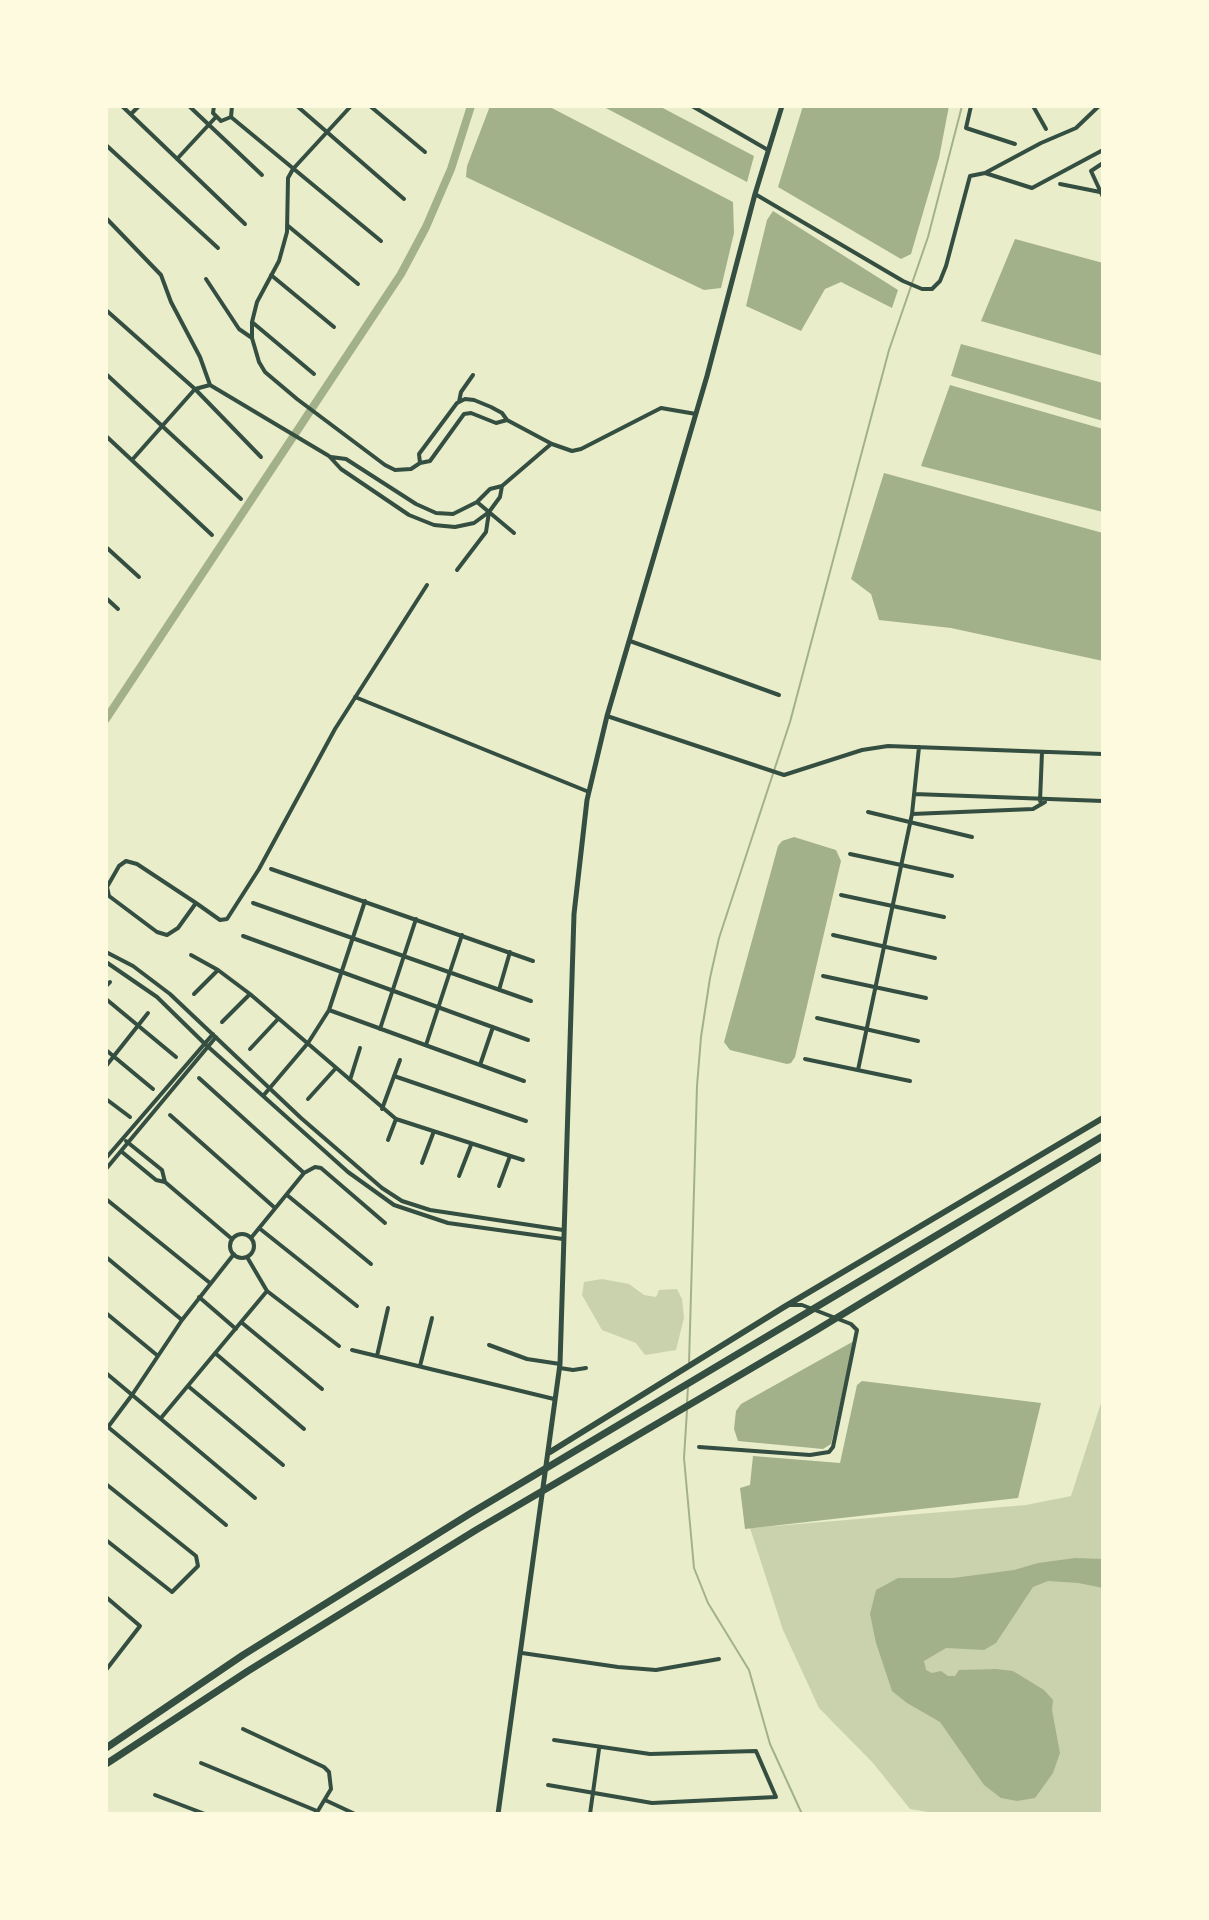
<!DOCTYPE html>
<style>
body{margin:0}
#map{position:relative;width:1209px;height:1920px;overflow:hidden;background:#e9edc9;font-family:Arial,sans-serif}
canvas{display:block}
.frame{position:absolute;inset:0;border:108px solid #fefae0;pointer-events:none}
</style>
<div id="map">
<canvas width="1209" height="1920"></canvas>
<div class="frame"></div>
</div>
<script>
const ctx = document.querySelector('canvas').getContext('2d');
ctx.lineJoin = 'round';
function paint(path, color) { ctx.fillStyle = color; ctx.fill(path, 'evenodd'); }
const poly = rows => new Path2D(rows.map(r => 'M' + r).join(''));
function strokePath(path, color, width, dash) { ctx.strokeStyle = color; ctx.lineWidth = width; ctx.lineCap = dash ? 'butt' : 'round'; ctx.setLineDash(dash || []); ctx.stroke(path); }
paint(poly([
 [602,1279,629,1284,644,1295,656,1297,659,1290,677,1289,682,1299,684,1318,676,1350,645,1355,636,1343,602,1330,582,1295,584,1282],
 [1103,1397,1103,1814,940,1814,910,1809,873,1763,819,1708,783,1630,750,1528,1026,1505,1071,1496]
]), '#cad2ad');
paint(poly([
 [490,106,548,106,733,202,734,233,721,288,704,290,466,177,467,166],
 [602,106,659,106,754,156,747,182],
 [803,106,949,106,939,158,911,254,901,259,778,187],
 [773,211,898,290,892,308,841,282,825,289,801,331,746,306,767,220],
 [1015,239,1103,263,1103,356,981,321],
 [961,344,1103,383,1103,421,951,376],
 [950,385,1103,429,1103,512,921,466],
 [884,473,1103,533,1103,661,951,628,879,620,871,594,851,579],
 [794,837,836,850,841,861,795,1057,791,1063,787,1064,730,1050,724,1042,778,846,782,841],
 [854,1341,831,1444,823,1449,738,1441,734,1429,736,1411,741,1404],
 [862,1381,1041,1403,1018,1498,745,1529,740,1488,750,1485,753,1456,840,1463,857,1385],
 [1075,1558,1103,1559,1103,1588,1078,1583,1048,1581,1033,1587,996,1643,984,1650,946,1648,924,1661,926,1670,932,1673,941,1671,948,1676,955,1676,959,1670,996,1669,1013,1671,1044,1690,1053,1700,1052,1710,1060,1753,1053,1773,1035,1798,1017,1801,1001,1798,984,1785,940,1722,907,1703,892,1691,876,1643,870,1614,876,1590,898,1578,953,1578,1014,1570,1038,1563]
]), '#a3b18a');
strokePath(poly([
 [689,1363,697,1086,701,1037,710,978,719,938,790,722,889,350,928,237,962,106],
 [687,1403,688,1386],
 [687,1410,684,1458,694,1568,708,1603,749,1670,770,1744,802,1814]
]), '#a3b18a', 2);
strokePath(poly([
 [106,719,401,274,426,227,451,169,471,106]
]), '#a3b18a', 8);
strokePath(poly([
 [122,106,245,224],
 [189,106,262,175],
 [214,106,213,113,221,121,231,117,232,106],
 [297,106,404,199],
 [351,106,293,169,288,178,287,232,279,261,257,302,252,322,252,338,259,362,265,372,297,399,385,465,395,470,411,469,420,463,430,461,464,414,471,413,496,423,507,420],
 [370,106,425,152],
 [692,106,768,150],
 [971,106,966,128,1015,144],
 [1033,106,1046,129],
 [131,114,139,106],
 [231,117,381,241],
 [106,145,218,248],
 [177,159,215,118],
 [1103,163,1091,171,1103,197],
 [985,173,1032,188,1103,150],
 [1060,184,1100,192],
 [755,194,903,281,922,289,932,289,940,281,946,266,970,176,985,173,1041,143,1076,128,1099,106],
 [106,218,161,275,171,302,200,357,210,385],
 [287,225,358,284],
 [271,275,334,327],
 [206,279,239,329,252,338],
 [106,310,195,389,261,457],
 [252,322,314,374],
 [106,374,241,499],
 [459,402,461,392,473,375],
 [106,436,212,535],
 [331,457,346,459,416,504,436,513,453,514,477,502,490,489,502,486,551,444],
 [132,460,195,389,210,385,329,456,341,469,409,515,434,525,455,527,474,523,489,512,500,497,502,486],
 [420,463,419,454,457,403,465,399,474,400,491,407,502,413,507,420,552,444,572,451,581,449,661,408,696,414],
 [477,502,514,533],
 [106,547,139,577],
 [457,570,486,532,489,512],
 [106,598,118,609],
 [630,641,779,695],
 [355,697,589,792],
 [607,716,784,775,862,750,888,746,1103,754],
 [914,794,1103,801],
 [1040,801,1042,752],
 [868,812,972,837],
 [912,814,1033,809,1045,802],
 [850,854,952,876],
 [271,869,533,961],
 [841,895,944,917],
 [196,903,178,928,167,935,157,932,109,896,107,887,119,866,126,861,137,864,196,903,220,920,227,919,259,869,335,729,427,585],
 [253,903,531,1001],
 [833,935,935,958],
 [243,936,528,1040],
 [106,952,133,966,170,994,301,1118,382,1188,402,1201,430,1210,563,1230],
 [191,955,218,970,250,994,396,1119,523,1160],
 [106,962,157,997,205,1044,348,1172,394,1205,448,1223,563,1239],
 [823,976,926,998],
 [106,986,110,982],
 [499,990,510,952],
 [194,994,218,970],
 [106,999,176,1057],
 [329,1010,524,1081],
 [817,1018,918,1041],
 [222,1022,250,994],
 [380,1029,416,919],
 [426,1045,462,935],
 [250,1049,278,1019],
 [106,1050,153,1089],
 [805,1059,910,1081],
 [480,1065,493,1027],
 [106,1066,148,1013],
 [858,1070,912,814,919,747],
 [394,1076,526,1121],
 [199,1078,304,1173],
 [350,1080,360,1048],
 [263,1096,308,1043,329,1010,365,901],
 [106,1099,130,1117],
 [308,1099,336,1068],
 [382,1109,400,1060],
 [170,1115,275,1208],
 [388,1140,396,1119],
 [126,1141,162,1170,165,1182],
 [122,1152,156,1180,165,1182,232,1239],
 [106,1158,213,1034],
 [422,1163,434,1131],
 [106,1169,216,1037],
 [459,1176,471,1145],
 [499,1186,510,1156],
 [287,1195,371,1264],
 [106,1199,210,1283],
 [259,1228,357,1306],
 '230 1246a12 12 0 1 1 24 0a12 12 0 1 1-24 0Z',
 [251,1238,304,1173,315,1167,321,1168,385,1223],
 [106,1257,182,1320],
 [247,1257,267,1291,339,1346],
 [199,1297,236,1329],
 [106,1313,158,1356],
 [241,1322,322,1389],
 [489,1345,527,1359,560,1364],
 [352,1350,554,1399],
 [215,1353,304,1429],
 [377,1356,388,1308],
 [420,1366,432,1318],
 [560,1368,573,1370,586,1368],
 [106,1373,255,1498],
 [188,1386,283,1465],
 [161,1418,267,1291],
 [108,1427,132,1395,182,1320,234,1254],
 [108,1427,226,1525],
 [699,1447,810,1455,829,1452,833,1447,857,1330,851,1324,802,1305,790,1305],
 [106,1484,196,1556,198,1566,172,1592,106,1540],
 [106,1597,140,1626,106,1670],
 [522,1653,618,1667,656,1670,719,1659],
 [243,1729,324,1767,329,1772,331,1789,316,1814],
 [201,1763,317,1811],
 [548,1785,652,1803,776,1797,756,1751,650,1754,554,1740],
 [155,1795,205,1814],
 [325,1800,355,1814],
 [590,1814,599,1749]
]), '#344e41', 4);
strokePath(poly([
 [498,1814,560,1364,574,914,587,800,607,716,707,376,755,194,782,106]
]), '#344e41', 5);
strokePath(poly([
 [550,1452,784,1307,1103,1118]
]), '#344e41', 6);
strokePath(poly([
 [106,1748,243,1655,471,1513,1103,1136],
 [106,1764,248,1671,476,1530,815,1331,1103,1156]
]), '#344e41', 7);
</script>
